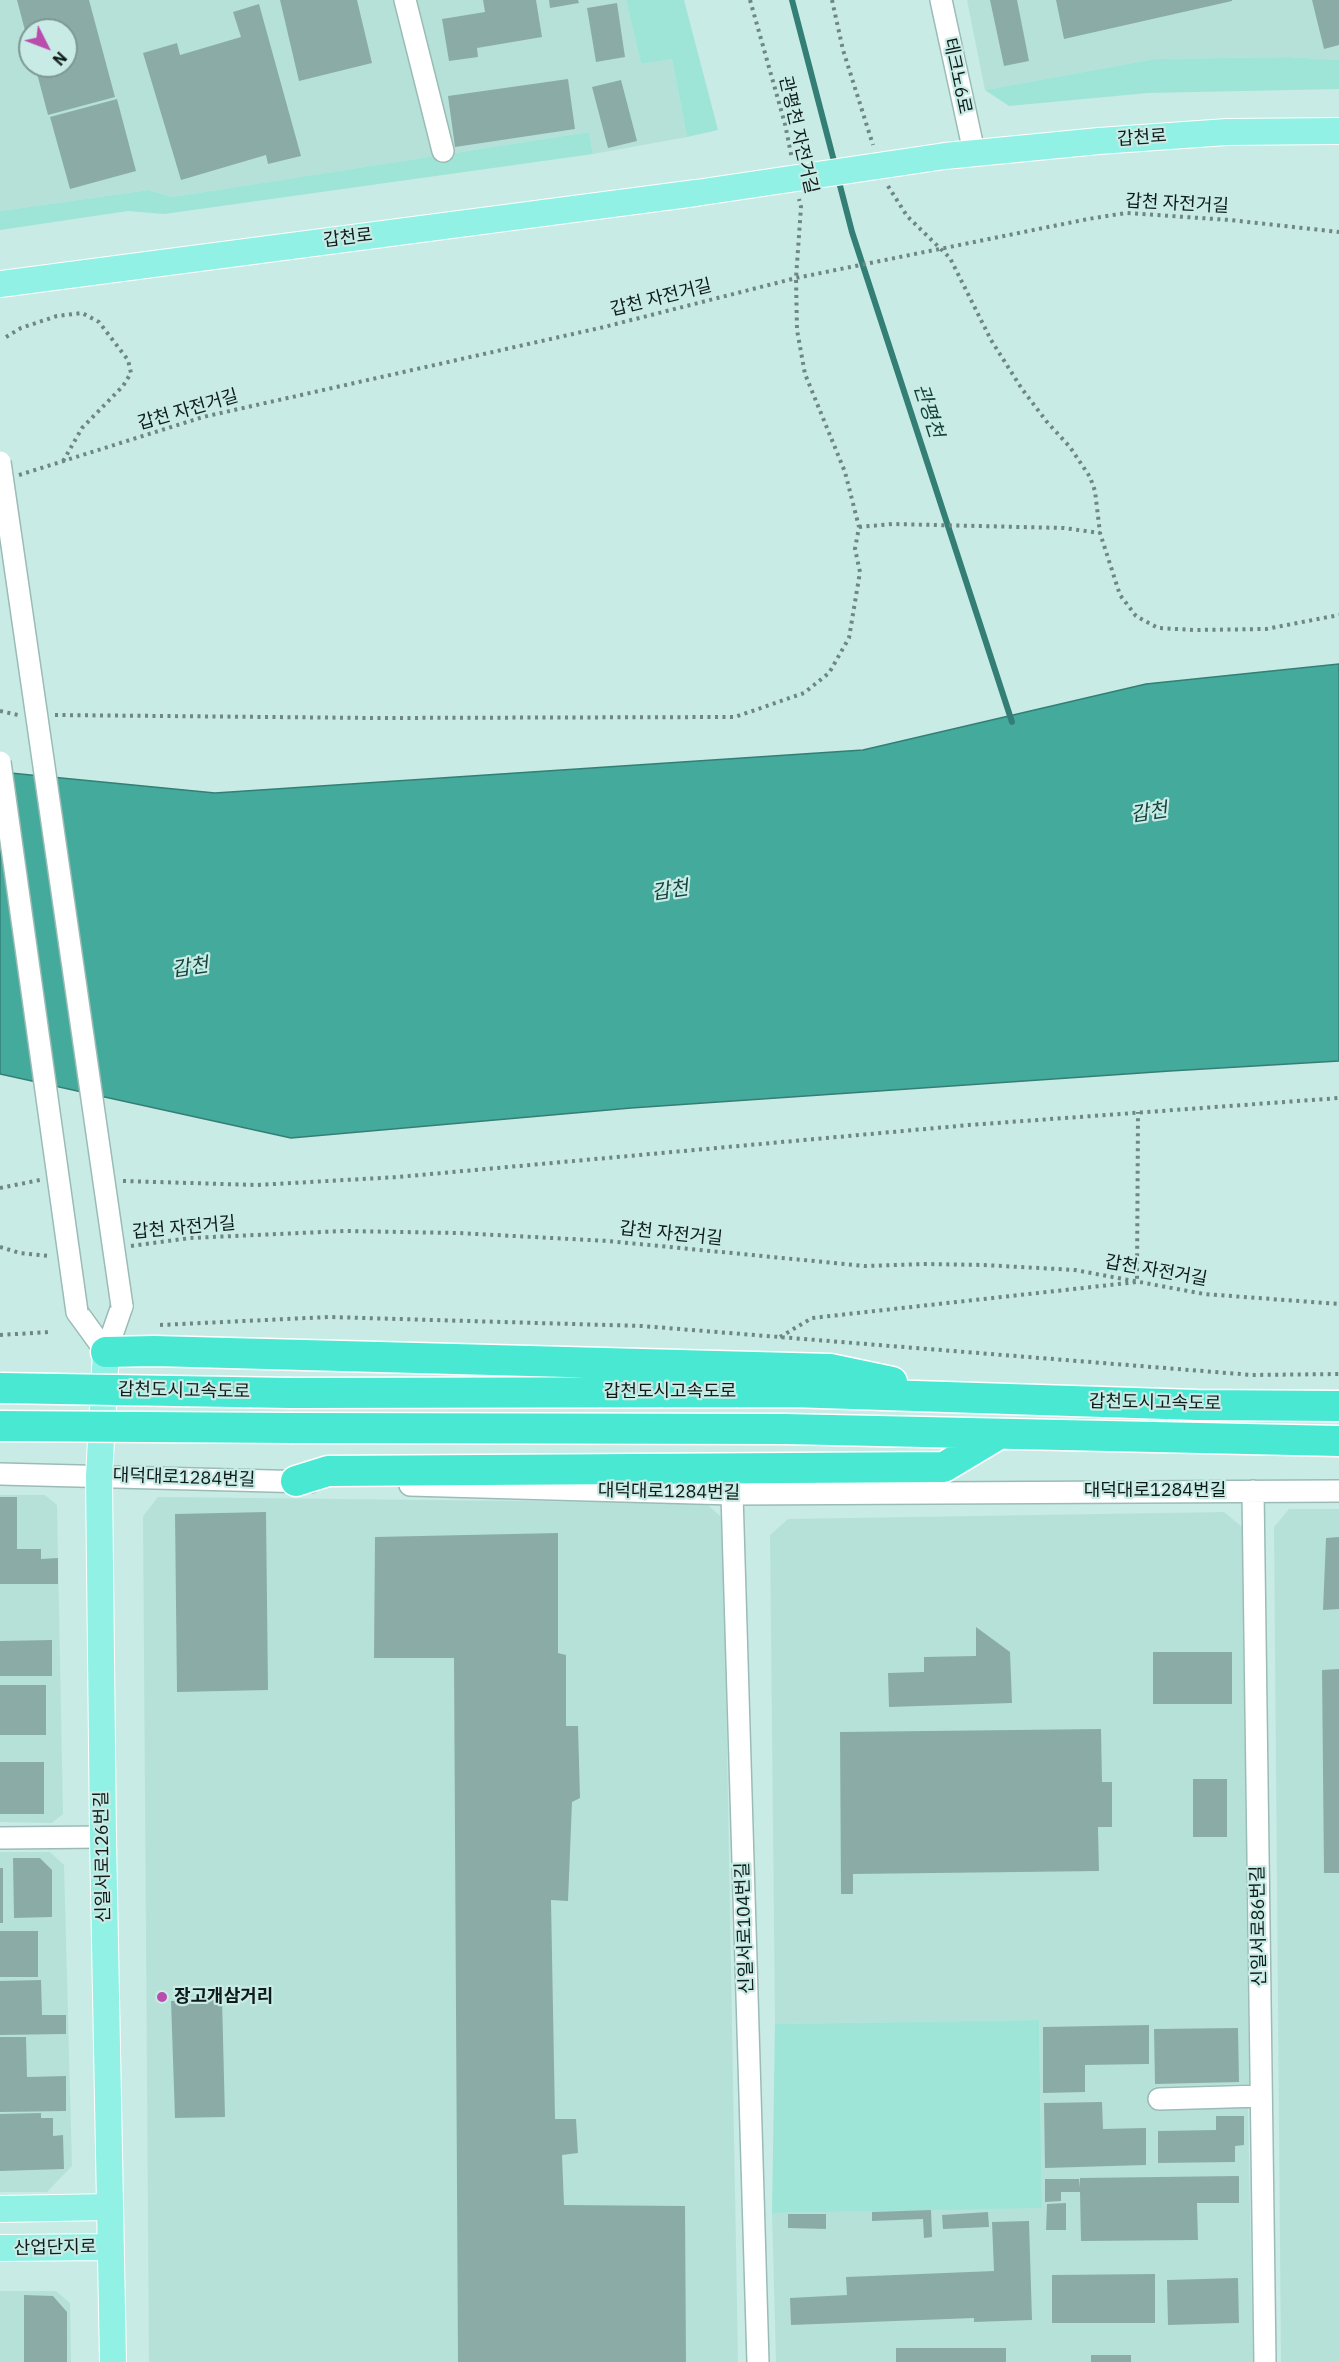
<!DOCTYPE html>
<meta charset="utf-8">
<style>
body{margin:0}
#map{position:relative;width:1339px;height:2362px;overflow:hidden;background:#c8ebe5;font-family:"IBM Plex Sans",sans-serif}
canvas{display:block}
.north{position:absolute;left:18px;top:18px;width:60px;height:60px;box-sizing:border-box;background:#c8ebe5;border:2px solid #7e9893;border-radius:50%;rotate:132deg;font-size:16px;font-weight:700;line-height:24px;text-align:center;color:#0e1b19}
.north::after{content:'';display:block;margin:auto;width:21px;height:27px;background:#b94cac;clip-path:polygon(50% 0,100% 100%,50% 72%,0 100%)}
</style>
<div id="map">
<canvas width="1339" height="2362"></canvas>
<div class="north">N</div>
</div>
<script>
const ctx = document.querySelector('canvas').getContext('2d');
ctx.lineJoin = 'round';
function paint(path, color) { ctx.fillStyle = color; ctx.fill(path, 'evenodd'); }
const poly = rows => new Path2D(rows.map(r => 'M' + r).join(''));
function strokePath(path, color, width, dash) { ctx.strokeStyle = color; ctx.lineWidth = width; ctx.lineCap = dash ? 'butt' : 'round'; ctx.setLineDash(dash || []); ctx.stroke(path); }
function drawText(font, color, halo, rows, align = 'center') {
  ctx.font = font + ' "IBM Plex Sans","Noto Sans KR",sans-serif'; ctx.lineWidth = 4.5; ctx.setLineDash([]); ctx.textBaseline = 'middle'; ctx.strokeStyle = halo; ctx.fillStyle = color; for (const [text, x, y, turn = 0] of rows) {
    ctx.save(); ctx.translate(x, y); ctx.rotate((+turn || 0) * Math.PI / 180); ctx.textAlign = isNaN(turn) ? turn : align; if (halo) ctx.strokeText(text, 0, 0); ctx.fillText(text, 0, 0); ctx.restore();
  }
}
paint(poly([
 [0,0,397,0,436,156,172,197,149,190,0,211],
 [30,30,66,30,66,66,30,66],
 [416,0,626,0,641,64,672,59,687,137,593,154,589,132,455,153],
 [967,0,1339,0,1339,60,1289,57,1154,59,985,90],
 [0,1495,45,1495,57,1505,63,1814,52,1823,0,1822],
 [158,1497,706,1503,723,1519,738,2362,149,2362,143,1516],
 [1289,1509,1339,1509,1339,2362,1281,2362,1274,1527],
 [1224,1512,1242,1527,1249,2084,1154,2087,1154,2108,1248,2105,1253,2362,776,2362,772,2213,1042,2207,1039,2020,775,2024,770,1535,788,1519],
 [0,1852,50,1852,64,1865,72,2166,47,2192,0,2192],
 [0,2291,56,2291,70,2303,71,2362,0,2362]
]), '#b6e1d9');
paint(poly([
 [626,0,684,0,718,130,687,137,672,59,641,64],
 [1289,57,1339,60,1339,89,1148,93,1009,106,985,90,1154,59],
 [589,132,593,154,164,214,128,211,0,230,0,211,149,190,172,197],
 [1039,2020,1042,2208,772,2213,775,2024]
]), '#9ee5d8');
const water = poly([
 [1339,664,1339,1061,1170,1071,631,1108,291,1138,0,1074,0,772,215,793,863,750,1146,684,1339,664]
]);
paint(water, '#44aa9c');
strokePath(water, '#347f75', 1.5);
strokePath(poly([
 [792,0,835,165],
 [838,178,852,232,1012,722]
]), '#347f75', 6);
paint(poly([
 [17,0,89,0,115,97,48,115,35,66,66,66,66,30,30,30,29,46],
 [280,0,357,0,372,63,299,81],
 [483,0,536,0,542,37,477,48,478,57,449,61,442,19,485,12],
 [549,0,578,0,579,3,550,8],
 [990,0,1017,0,1029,61,1004,66],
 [1056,0,1232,0,1232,1,1064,39],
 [1312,0,1339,0,1339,45,1324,49],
 [617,3,625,57,596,62,587,8],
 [259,4,301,156,268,164,266,155,181,180,143,53,177,43,180,55,241,37,233,12],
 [568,79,575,129,455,147,448,96],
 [621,80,637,141,608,148,592,87],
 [117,99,136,171,70,189,50,117],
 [0,1497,17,1497,17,1549,41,1549,41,1559,58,1558,58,1584,0,1584],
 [266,1512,268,1690,177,1692,175,1514],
 [558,1533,558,1653,566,1655,566,1726,578,1726,580,1798,572,1802,568,1901,551,1900,555,2119,576,2119,578,2153,562,2155,564,2205,685,2206,686,2362,458,2362,454,1658,374,1658,375,1537],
 [1339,1537,1339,1609,1323,1610,1326,1538],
 [976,1627,1010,1652,1012,1703,889,1707,888,1673,924,1672,924,1657,976,1656],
 [52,1640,52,1676,0,1676,0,1641],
 [1153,1652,1232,1652,1232,1704,1153,1704],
 [1339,1669,1339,1873,1324,1873,1322,1670],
 [0,1685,46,1685,46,1735,0,1735],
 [1101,1729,1102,1782,1112,1782,1112,1827,1098,1827,1099,1871,853,1874,853,1894,841,1894,840,1732],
 [0,1762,44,1762,44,1814,0,1814],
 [1193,1779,1227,1779,1227,1837,1193,1837],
 [13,1858,40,1858,52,1870,52,1917,14,1918],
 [0,1868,3,1868,3,1923,0,1923],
 [0,1931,38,1931,38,1977,0,1977],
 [41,1980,42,2015,66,2015,66,2034,0,2035,0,1981],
 [222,1999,225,2117,175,2118,171,2001],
 [1149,2025,1149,2064,1085,2065,1085,2092,1043,2093,1043,2027],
 [1238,2028,1239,2082,1155,2084,1154,2029],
 [0,2037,26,2037,27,2077,66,2076,66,2111,0,2112],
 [1102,2102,1103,2129,1146,2128,1146,2165,1045,2168,1044,2103],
 [41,2113,41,2118,53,2118,53,2136,63,2135,64,2169,0,2171,0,2114],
 [1216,2116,1244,2116,1244,2145,1235,2146,1235,2162,1158,2163,1158,2131,1216,2130],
 [1239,2176,1239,2203,1197,2203,1198,2240,1081,2241,1080,2192,1061,2192,1061,2201,1045,2202,1045,2179,1079,2179,1079,2188,1080,2178],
 [1066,2203,1066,2230,1046,2230,1047,2204],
 [931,2210,932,2237,924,2238,923,2219,872,2221,872,2212],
 [988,2212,989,2227,943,2229,942,2215],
 [788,2214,826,2214,826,2229,788,2228],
 [1029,2221,1032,2320,974,2322,974,2318,791,2325,790,2298,847,2295,846,2277,994,2271,992,2222],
 [1155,2274,1155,2323,1052,2323,1052,2275],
 [1238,2278,1239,2323,1168,2325,1167,2280],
 [24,2295,53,2296,67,2312,67,2362,24,2362],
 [896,2348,1006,2348,1006,2362,896,2362],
 [1091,2355,1131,2355,1131,2362,1091,2362]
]), '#8baca6');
const minor = poly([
 [405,0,443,151],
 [941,0,974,152],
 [77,1312,106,1352],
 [106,1352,122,1306],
 [0,1474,310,1482],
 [410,1485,732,1494,1339,1491],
 [1253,1491,1265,2362],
 [732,1494,758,2362],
 [0,1838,103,1837],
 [1159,2099,1261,2096]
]);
const major = poly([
 [945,156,1099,141,1227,132,1339,131],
 [0,284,696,193],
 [106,1352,99,1476,103,1837,113,2362],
 [0,2209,109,2207],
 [0,2248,111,2247]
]);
const highway = poly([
 [106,1352,154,1351,830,1369,892,1382],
 [290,1393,790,1392,1197,1405,1339,1406],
 [293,1428,785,1429,1339,1441],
 [296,1481,328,1471,944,1467,999,1434]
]);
strokePath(minor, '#9bbcb6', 24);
strokePath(major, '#fff', 28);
strokePath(highway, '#fff', 33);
strokePath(poly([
 [750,0,785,124,792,159],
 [832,0,843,50,873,145],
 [888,186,907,216,950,258,991,340,1022,389,1047,422,1070,447,1090,477,1095,491,1100,533,1120,595,1136,616,1158,628,1195,630,1266,629,1339,615],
 [6,337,21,328,57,316,82,313,99,322,128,360,131,373,123,386,82,428,62,463],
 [19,475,203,417,604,327,796,278,1088,219,1126,213,1230,220,1339,232],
 [859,527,892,524,1064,528,1100,533],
 [0,711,18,715],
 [55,715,375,718,735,717,804,693,829,673,849,638,860,572,855,549,859,527,845,472,805,374,797,330,796,278,801,207,799,199],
 [123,1181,257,1185,398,1177,969,1125,1339,1098],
 [0,1188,40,1180],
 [131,1246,190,1238,344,1231,458,1233,608,1241,865,1266,924,1264,984,1265,1075,1270,1204,1294,1339,1304],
 [0,1247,20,1253,49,1256],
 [160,1325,329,1317,642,1326,1252,1375,1339,1374],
 [0,1335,50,1332],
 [780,1337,812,1318,1137,1282,1138,1112]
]), '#6e8783', 4, [3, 4.5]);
strokePath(minor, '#fff', 21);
strokePath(major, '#92f1e5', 26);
strokePath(highway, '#49e8d3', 30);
const minorBridge = poly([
 [0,462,122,1306],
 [0,762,77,1312]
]);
const majorBridge = poly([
 [696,193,945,156]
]);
const highwayBridge = poly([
 [0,1388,290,1393],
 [0,1426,293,1428]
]);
strokePath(minorBridge, '#9bbcb6', 24, []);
strokePath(majorBridge, '#fff', 28, []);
strokePath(highwayBridge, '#fff', 33, []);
strokePath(minorBridge, '#fff', 21);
strokePath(majorBridge, '#92f1e5', 26);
strokePath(highwayBridge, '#49e8d3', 30);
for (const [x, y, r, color] of [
 [162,1997,6,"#b94cac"]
]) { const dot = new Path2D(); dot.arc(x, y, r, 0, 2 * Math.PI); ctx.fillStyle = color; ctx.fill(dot); strokePath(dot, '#c8ebe5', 2); }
drawText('18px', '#0e1b19', '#c8ebe5', [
 ["테크노6로",957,76,78],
 ["관평천 자전거길",798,135,77],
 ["갑천로",1142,138,-4],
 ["갑천 자전거길",1177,204,3],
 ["갑천로",348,238,-7],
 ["갑천 자전거길",661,298,-14],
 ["갑천 자전거길",188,410,-16],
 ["갑천 자전거길",184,1228,-5],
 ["갑천 자전거길",671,1234,6],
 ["갑천 자전거길",1156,1271,10],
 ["갑천도시고속도로",184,1391,1],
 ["갑천도시고속도로",670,1392],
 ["갑천도시고속도로",1155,1403,1],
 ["대덕대로1284번길",184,1478,2],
 ["대덕대로1284번길",1155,1491],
 ["대덕대로1284번길",669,1492,1],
 ["신일서로126번길",103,1857,-91],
 ["신일서로86번길",1259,1926,-91],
 ["신일서로104번길",745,1928,-92],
 ["산업단지로",55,2248,-1]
]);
drawText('bold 18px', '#0e1b19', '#c8ebe5', [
 ["장고개삼거리",174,1997]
], 'left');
drawText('italic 20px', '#15433c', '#c8ebe5', [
 ["관평천",928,411,72],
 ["갑천",1149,813,-9],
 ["갑천",670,891,-9],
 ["갑천",190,968,-9]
]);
</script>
